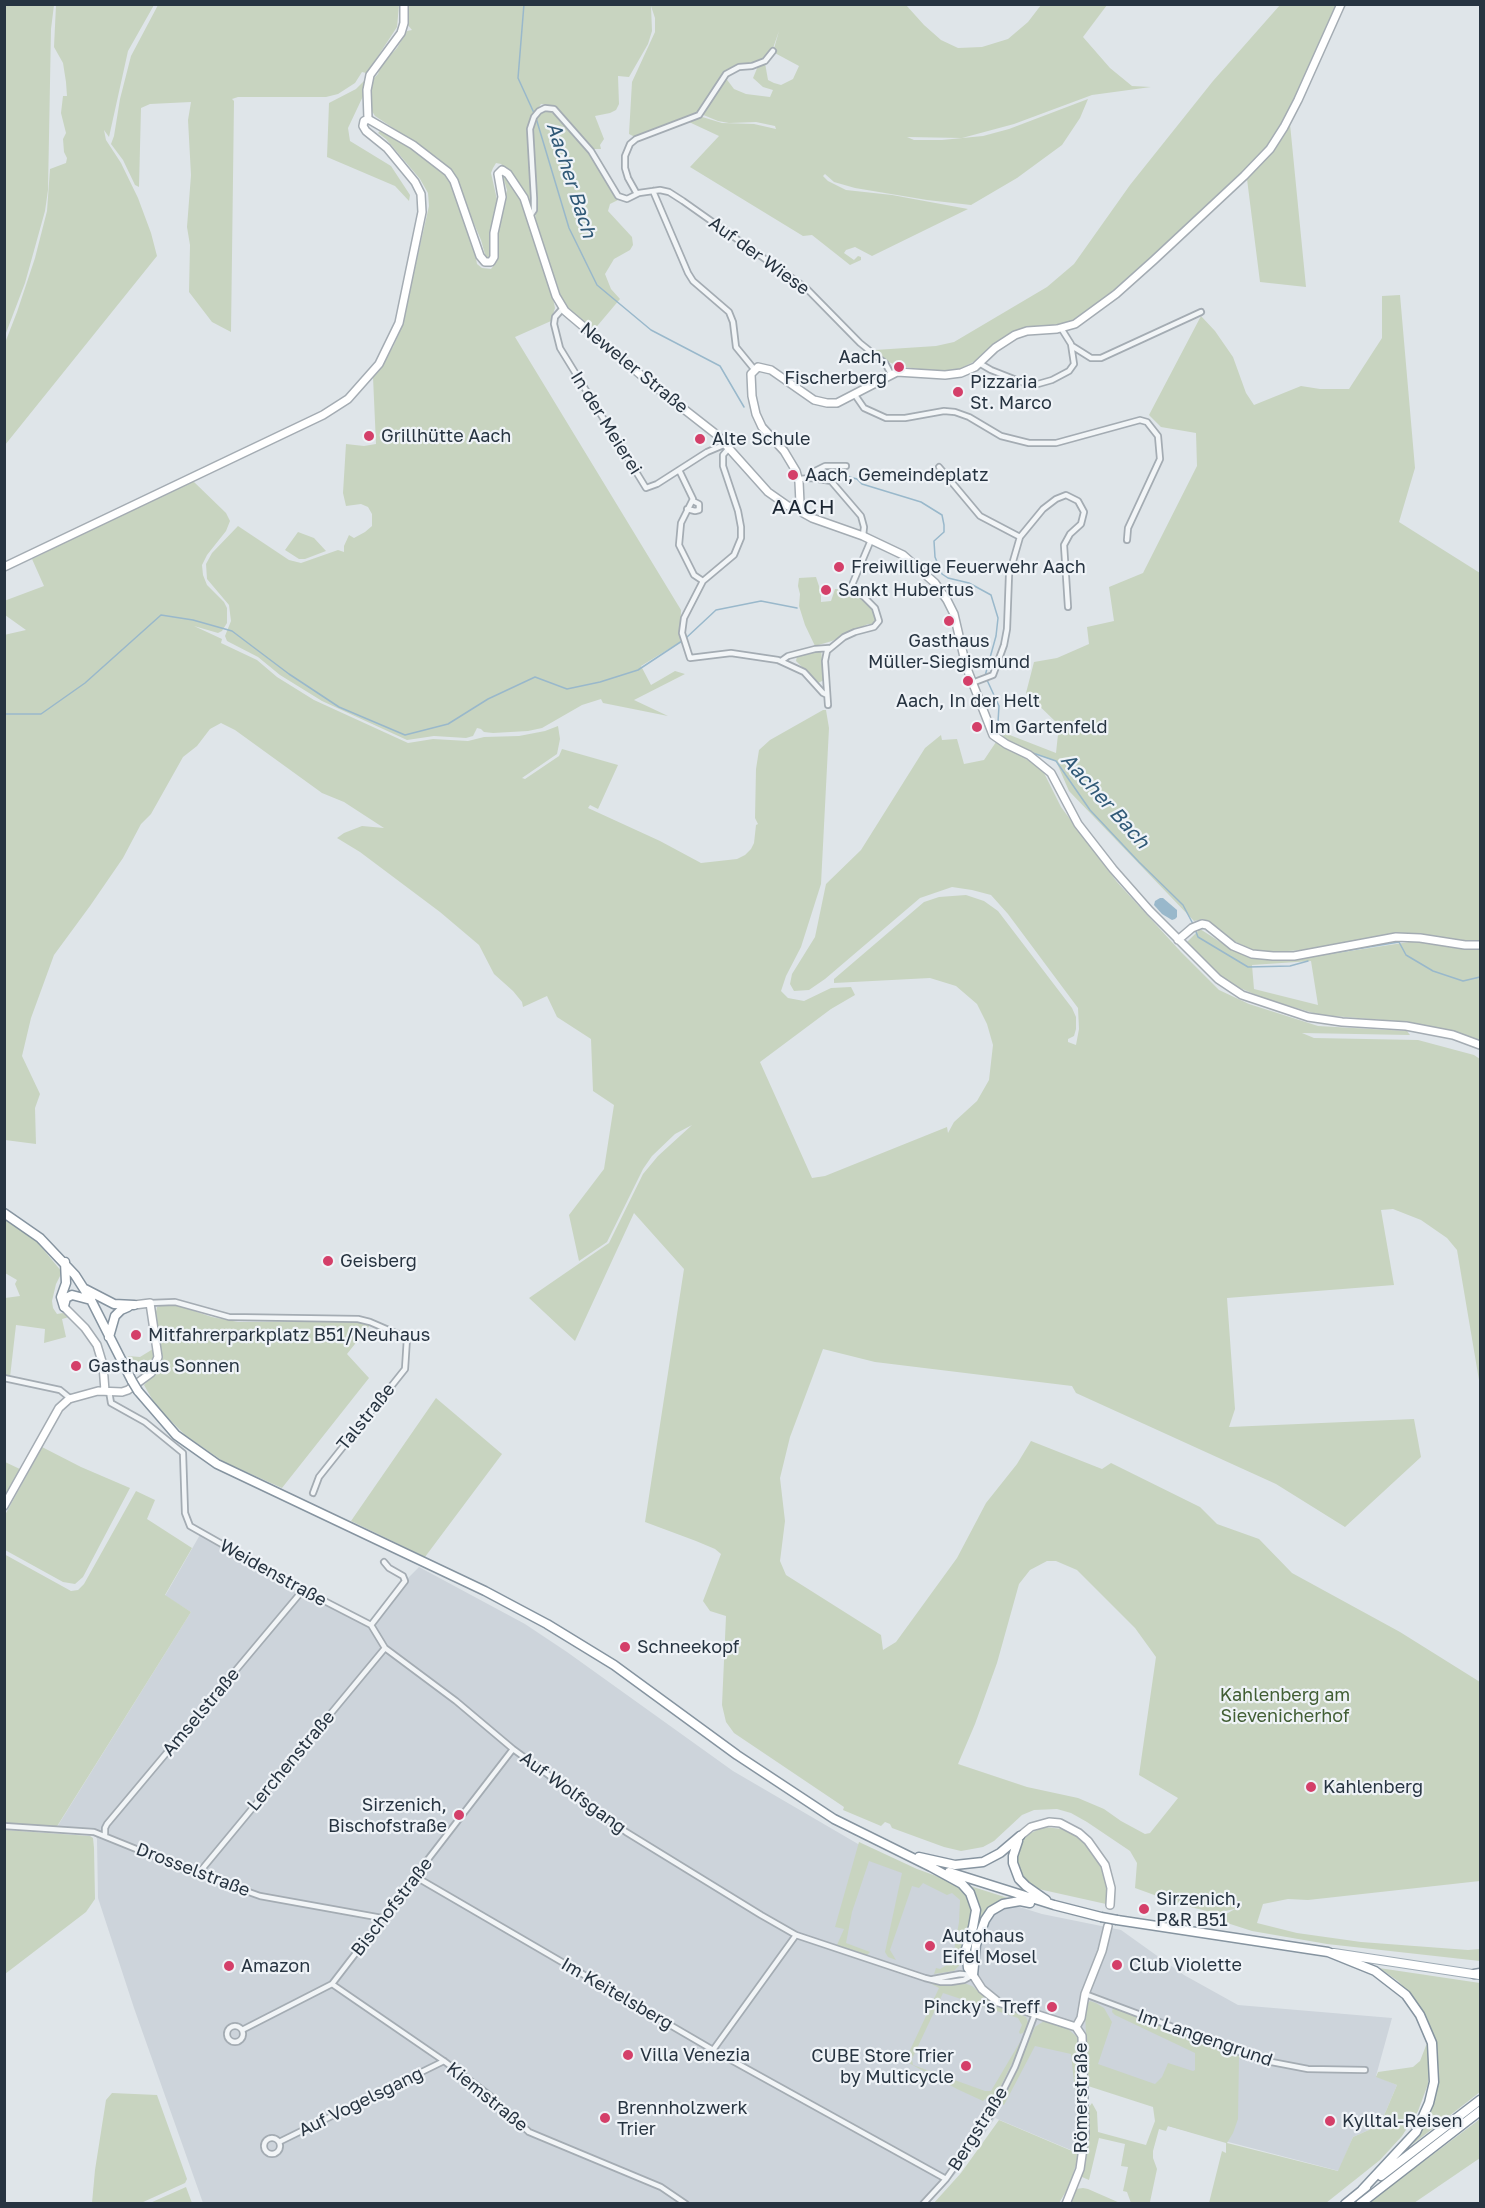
<!DOCTYPE html>
<meta charset="utf-8">
<style>
body{margin:0}
#map{position:relative;width:1485px;height:2208px;overflow:hidden;background:#dfe5e9;font-family:"Golos Text",sans-serif}
canvas{display:block}
.frame{position:absolute;inset:0;border:6px solid #273441;pointer-events:none}
</style>
<div id="map">
<canvas width="1485" height="2208"></canvas>
<div class="frame"></div>
</div>
<script>
const ctx = document.querySelector('canvas').getContext('2d');
ctx.lineJoin = 'round';
function paint(path, color) { ctx.fillStyle = color; ctx.fill(path, 'evenodd'); }
const poly = rows => new Path2D(rows.map(r => 'M' + r).join(''));
function strokePath(path, color, width, dash) { ctx.strokeStyle = color; ctx.lineWidth = width; ctx.lineCap = dash ? 'butt' : 'round'; ctx.setLineDash(dash || []); ctx.stroke(path); }
function drawText(font, color, halo, rows, align = 'center') {
  ctx.font = font + ' "Golos Text",sans-serif'; ctx.lineWidth = 4.5; ctx.setLineDash([]); ctx.textBaseline = 'middle'; ctx.strokeStyle = halo; ctx.fillStyle = color; for (const [text, x, y, turn = 0] of rows) {
    ctx.save(); ctx.translate(x, y); ctx.rotate((+turn || 0) * Math.PI / 180); ctx.textAlign = isNaN(turn) ? turn : align; if (halo) ctx.strokeText(text, 0, 0); ctx.fillText(text, 0, 0); ctx.restore();
  }
}
paint(poly([
 [201,1533,370,1625,405,1581,419,1567,525,1624,567,1652,733,1771,906,1872,1042,1914,1121,1930,1184,1975,1238,2005,1392,2018,1376,2076,1397,2085,1380,2125,1353,2137,1339,2171,1156,2123,1165,2100,1088,2078,1089,2118,1085,2156,995,2118,965,2163,929,2203,203,2203,134,2008,98,1898,97,1839,94,1832,57,1827,191,1612,165,1596]
]), '#cdd4db');
paint(poly([
 [407,4,906,5,924,25,941,40,958,48,982,47,1008,39,1028,22,1041,5,1107,5,1083,37,1110,68,1132,86,1151,87,1092,95,1014,124,962,138,907,137,914,140,942,140,983,136,1009,129,1088,99,1080,118,1062,145,1017,178,971,205,927,200,855,188,834,182,825,174,823,176,828,181,846,190,892,195,968,209,872,256,855,247,846,250,844,253,854,260,858,256,861,257,861,260,850,265,812,235,803,236,690,167,719,136,689,122,699,116,722,123,754,124,776,129,775,126,756,122,729,123,718,121,701,114,725,77,734,89,746,94,770,97,773,90,763,87,753,78,758,66,765,63,768,80,774,83,781,85,793,79,799,66,773,52,779,31,772,51,764,60,752,65,739,66,726,74,695,116,635,137,629,134,632,82,655,32,655,18,651,6,652,31,648,44,629,77,618,76,619,104,616,110,610,113,595,116,604,139,600,145,601,149,590,149,554,106,541,104,532,117,529,129,533,207,531,208,514,175,501,164,496,163,493,168,491,173,498,204,492,226,491,252,490,257,486,258,481,240,451,170,438,158,375,116,370,108,372,106,372,80,378,74,381,65,397,48,407,31,412,30,407,24],
 [4,5,54,5,51,29,48,190,45,211,25,283,6,333,4,330],
 [56,5,154,5,128,51,109,137,104,130,106,140,121,163,138,198,151,233,157,256,5,445,5,343,17,312,35,258,47,211,50,169,66,163,67,158,64,152,63,139,66,133,61,113,63,96,67,96,66,82,63,63,54,47],
 [158,5,399,5,397,27,365,76,366,73,362,72,355,83,338,94,326,97,238,97,232,99,234,101,231,332,212,322,189,292,190,245,187,227,191,175,188,120,191,102,150,104,141,108,139,187,135,185,123,160,111,144,114,136,120,99,131,56],
 [1280,5,1338,5,1285,118,1271,143,1243,171,1115,291,1078,318,1062,325,1027,328,1011,334,991,347,977,360,956,371,940,372,898,366,882,359,875,350,936,346,954,342,1047,287,1074,264,1130,185,1213,81],
 [364,81,365,92,348,128,350,141,391,166,410,195,409,201,395,186,327,157,329,103,356,89],
 [546,110,553,113,589,149,618,200,610,204,608,211,632,237,633,245,630,250,614,259,605,274,611,289,620,299,593,331,564,305,535,220,536,208,532,128,537,115],
 [1290,124,1306,287,1260,282,1247,179],
 [382,129,438,166,451,180,473,242,477,264,482,268,491,269,497,261,496,241,498,223,507,190,503,177,506,177,515,188,523,202,551,289,555,308,551,321,515,337,681,610,680,642,641,666,651,685,675,671,685,674,634,700,668,716,603,703,601,699,582,705,542,728,528,731,493,733,484,732,481,729,477,728,473,736,466,738,434,736,407,740,322,701,280,675,258,657,227,641,225,636,231,621,229,605,207,579,206,564,212,553,238,526,289,560,301,563,338,550,344,552,344,546,349,535,354,538,365,532,372,526,372,514,368,507,361,504,346,506,343,493,346,444,364,446,376,444,373,377,393,347,401,329,429,206,428,193,420,179,386,139,378,133],
 [1400,295,1415,468,1399,522,1480,573,1480,942,1471,942,1425,935,1394,934,1304,950,1272,952,1253,950,1236,942,1203,919,1194,921,1069,791,1056,761,1018,748,999,738,1002,732,1056,753,1059,725,1026,693,1034,662,1057,658,1089,644,1087,627,1114,621,1109,587,1143,573,1197,466,1196,433,1161,427,1149,415,1201,316,1215,331,1233,357,1246,393,1254,405,1301,386,1320,389,1349,389,1382,338,1382,296],
 [193,481,226,513,230,521,226,531,207,555,202,565,203,575,207,585,224,602,227,608,227,623,222,631,218,633,194,626,222,639,221,643,257,660,277,677,314,700,408,743,433,739,468,741,484,737,519,736,545,731,558,726,560,739,557,754,522,778,525,779,559,756,562,749,618,765,598,809,590,805,588,808,660,841,701,863,737,859,745,855,751,849,754,843,756,825,758,824,755,818,756,769,759,750,770,740,823,710,826,710,829,728,821,884,801,947,786,976,781,991,788,998,804,1001,831,988,851,987,855,995,831,1009,760,1062,812,1178,825,1176,947,1127,948,1133,954,1122,977,1101,989,1080,993,1045,987,1024,977,1004,956,986,930,978,834,983,834,979,924,902,939,897,966,895,984,901,998,911,1072,1008,1076,1017,1076,1029,1074,1036,1068,1039,1068,1042,1076,1045,1079,1029,1078,1008,1008,914,991,895,972,890,952,887,920,898,825,979,809,990,794,991,790,984,792,974,815,937,826,884,861,850,925,748,941,735,942,740,957,739,964,764,984,760,996,742,1037,765,1043,771,1061,807,1117,882,1181,952,1219,990,1249,1004,1318,1026,1407,1031,1410,1035,1302,1033,1314,1038,1418,1040,1474,1055,1480,1059,1480,1386,1457,1250,1447,1238,1421,1220,1393,1209,1381,1210,1394,1285,1227,1298,1235,1409,1229,1427,1414,1419,1421,1457,1345,1527,1276,1484,1076,1393,1072,1386,875,1362,823,1349,790,1437,780,1478,785,1521,780,1561,786,1575,881,1635,883,1650,896,1642,957,1558,986,1503,1017,1464,1031,1441,1102,1469,1111,1463,1200,1507,1217,1524,1259,1539,1292,1573,1400,1632,1480,1682,1480,1881,1308,1900,1288,1899,1263,1904,1257,1923,1297,1933,1361,1942,1468,1950,1480,1949,1480,1961,1327,1944,1252,1931,1224,1922,1221,1917,1235,1909,1220,1912,1218,1918,1211,1915,1211,1912,1182,1905,1135,1888,1137,1863,1130,1851,1087,1822,1071,1813,1057,1809,1034,1810,1022,1815,994,1841,983,1847,961,1851,944,1847,892,1828,890,1824,885,1822,881,1826,843,1810,844,1807,734,1733,726,1722,722,1705,726,1616,710,1611,703,1601,721,1554,715,1549,696,1541,645,1522,684,1269,634,1213,575,1341,529,1298,609,1243,643,1174,658,1156,692,1125,675,1134,652,1156,643,1169,607,1242,579,1261,569,1215,604,1169,614,1105,593,1091,591,1039,557,1017,547,996,523,1007,522,1002,513,991,494,974,479,945,440,912,360,852,337,838,344,833,362,826,384,828,344,802,322,793,235,730,221,723,210,729,197,746,183,757,151,814,141,824,123,858,90,906,54,955,31,1018,22,1056,40,1094,35,1108,36,1144,5,1140,4,635,26,630,5,615,4,601,44,586,32,559,187,482],
 [1047,1561,1056,1561,1077,1570,1135,1628,1156,1657,1139,1775,1178,1798,1150,1833,1145,1834,1121,1821,1104,1809,1078,1798,1027,1787,958,1764,975,1724,997,1663,1019,1584,1030,1570],
 [298,532,314,538,326,551,305,559,299,559,285,550],
 [816,577,821,592,821,602,831,601,835,589,853,590,872,607,878,618,876,624,868,624,832,641,815,646,805,625,799,606,800,594,798,586,799,578],
 [821,649,824,680,818,683,796,661,797,656],
 [1200,929,1236,952,1259,959,1310,957,1416,941,1467,948,1480,948,1480,1042,1465,1035,1409,1022,1320,1015,1266,999,1228,983,1186,943],
 [1311,961,1318,1005,1254,989,1252,965],
 [5,1218,38,1243,62,1272,56,1284,52,1301,53,1308,57,1314,63,1313,69,1317,62,1319,66,1337,44,1343,45,1329,16,1325,10,1377,5,1375,5,1298,20,1296,15,1284,17,1280,5,1273],
 [165,1304,176,1305,212,1317,238,1322,351,1321,370,1325,347,1354,369,1378,282,1488,224,1462,185,1435,156,1406,144,1385,156,1372,161,1359,156,1312,157,1307],
 [153,1349,155,1352,152,1364,143,1375,135,1362,131,1365,128,1356,140,1357],
 [436,1398,502,1454,425,1557,351,1521],
 [42,1447,81,1467,130,1488,83,1577,75,1584,63,1582,5,1550,5,1515],
 [5,1462,22,1470,5,1502],
 [136,1491,155,1500,147,1519,192,1548,165,1595,191,1612,56,1828,5,1823,4,1554,71,1591,78,1590,84,1584],
 [1043,1827,1063,1829,1072,1832,1082,1838,1099,1858,1107,1880,1106,1904,1034,1888,1026,1881,1018,1866,1018,1851,1023,1839,1029,1834],
 [5,1830,90,1836,93,1838,94,1848,95,1899,86,1912,5,1974],
 [859,1842,917,1869,961,1885,967,1894,973,1907,964,1960,954,1971,934,1974,936,1968,940,1969,952,1962,959,1922,960,1900,952,1893,947,1895,923,1883,919,1888,912,1886,890,1950,896,1960,888,1957,885,1952,902,1873,869,1861,852,1912,846,1943,870,1952,867,1955,837,1945,844,1929,835,1927],
 [967,1885,1011,1899,990,1910,971,1964,970,1947,977,1923],
 [1379,1968,1480,1983,1480,2092,1409,2147,1422,2129,1434,2102,1437,2086,1437,2053,1427,2018,1417,2002,1398,1981],
 [930,1983,964,1983,972,1986,994,2003,1026,2017,1028,2022,1026,2029,1023,2033,1020,2034,1019,2032,1022,2025,1018,2018,943,1993,912,2059,913,2065,985,2091,991,2091,1020,2042,1019,2049,992,2104,985,2099,983,2101,957,2089,905,2061,939,1988],
 [1090,2001,1096,2003,1104,2008,1112,2022,1098,2064,1155,2084,1162,2077,1168,2063,1193,2071,1195,2070,1195,2053,1115,2015,1112,2012,1113,2007,1237,2055,1239,2056,1238,2119,1233,2133,1227,2143,1338,2171,1353,2137,1380,2125,1397,2085,1376,2077,1378,2072,1413,2067,1420,2061,1427,2043,1430,2064,1428,2084,1418,2111,1402,2136,1380,2160,1326,2203,1209,2203,1222,2151,1226,2153,1226,2143,1168,2126,1166,2131,1159,2129,1153,2151,1153,2158,1157,2169,1150,2202,1156,2203,1131,2203,1127,2192,1123,2191,1128,2167,1121,2166,1125,2144,1099,2138,1089,2180,1082,2177,1082,2174,1085,2157,1089,2107,1092,2103,1097,2112,1098,2132,1146,2145,1155,2121,1153,2107,1088,2086,1085,2011,1086,2005],
 [1044,2021,1068,2029,1077,2037,1079,2045,1083,2111,1076,2100,1071,2054,1035,2046,1004,2105,1001,2104,1035,2027],
 [112,2093,157,2095,187,2179,185,2183,141,2203,92,2203,95,2170,106,2100],
 [1480,2119,1480,2158,1414,2203,1368,2203],
 [999,2120,1079,2154,1070,2185,1059,2203,933,2204,961,2173],
 [186,2187,192,2203,150,2203],
 [1083,2188,1088,2189,1120,2203,1070,2203,1076,2189]
]), '#c8d4c0');
paint(poly([
 [1160,898,1163,898,1177,910,1177,917,1175,919,1172,920,1162,914,1154,905,1155,901]
]), '#99b8cb');
strokePath(poly([
 [524,4,518,78,534,113],
 [536,118,569,228,597,285,651,330,720,366,744,407],
 [838,474,857,479,862,484,921,502,942,515,944,525,944,532,934,541,935,557,942,574,948,578,969,583,991,595,998,618,996,636,985,676],
 [686,638,716,610,761,601,797,608],
 [987,680,999,706,998,722,1002,738],
 [4,714,41,714,85,683,161,615,193,620,232,631,289,674,339,707,405,735,448,724,488,699,535,677,567,689,600,682,638,670,682,641],
 [1030,752,1056,761,1090,810,1139,862,1183,905,1193,924],
 [1195,929,1198,937,1248,967,1290,966,1308,961],
 [1320,955,1399,942,1406,955,1433,971,1463,981,1480,977]
]), '#99b8cb', 1.5);
const street = poly([
 [653,191,688,273,693,281,729,312,733,322,736,347,754,369],
 [637,194,628,178,625,168,625,156,630,144,636,139,699,115,726,74,739,67,752,66,765,61,773,51],
 [530,216,534,210,534,198,530,129,534,117,539,111,545,108,554,109,591,151,618,196,627,199,639,193,660,190,669,192,683,201,806,288,860,343,885,363,891,374],
 [563,308,555,317,554,324,560,348,646,488,657,484,707,452,726,444],
 [1072,346,1091,358,1101,358,1201,312],
 [979,363,991,370,1024,383,1038,384,1052,380,1069,371,1074,364,1071,344,1061,328],
 [855,395,864,408,886,418,905,418,944,411,955,412,969,417,1001,436,1029,443,1056,443,1140,420,1147,422,1158,436,1160,459,1128,528,1127,540],
 [729,448,723,455,723,466,738,511,741,527,741,538,734,555,703,581,684,618,682,633,690,658,731,653,778,660,804,672,823,693,827,695],
 [939,467,980,516,1020,537],
 [679,470,693,499,681,523,679,545,694,575,703,581],
 [812,478,815,471,825,466,846,466],
 [799,479,812,478,831,481,861,516,864,527,863,536],
 [687,509,695,511,699,510,699,504,693,501],
 [781,661,788,656,815,649,829,648],
 [972,683,993,675,1004,645,1007,629,1009,575,1020,537,1043,509,1056,499,1066,495,1078,501,1084,512,1081,524,1070,534,1064,545,1068,607],
 [828,705,825,661,827,651,844,637,855,632,874,627,879,621,875,608,852,585,871,540],
 [150,1303,175,1302,229,1317,358,1319,370,1322,407,1338,405,1369,319,1477,313,1493],
 [4,1378,60,1390,71,1399],
 [109,1391,111,1403,145,1422,183,1453,185,1513,190,1526,303,1590,371,1625,405,1581,403,1576,389,1568,384,1562],
 [371,1625,385,1648,456,1701,513,1749,626,1832,761,1915,796,1935,925,1978,941,1982,951,1982,964,1980,973,1975],
 [4,1826,94,1832,198,1874,260,1896,382,1918],
 [105,1836,105,1828,107,1824,303,1590],
 [198,1874,385,1648],
 [416,1877,713,2050,946,2179],
 [933,1979,960,1974,972,1975],
 [332,1984,444,2061,489,2095,529,2132,661,2187,686,2204],
 [1085,1994,1261,2060,1308,2069,1365,2070],
 '227 2034a8 8 0 1 1 16 0a8 8 0 1 1-16 0Z',
 [242,2030,332,1984,513,1749],
 [713,2050,796,1935],
 '264 2146a8 8 0 1 1 16 0a8 8 0 1 1-16 0Z',
 [279,2142,444,2061],
 [923,2204,946,2179,992,2113,1015,2067,1035,2014]
]);
const secondary = poly([
 [1341,4,1298,100,1284,127,1270,149,1244,176,1154,260,1116,294,1075,324,1057,329,1027,331,1015,335,995,348,975,367,961,373,945,375,897,372,837,403,827,403,814,400,771,370,758,367,751,374,752,396,756,414,762,427,784,451,796,471,799,482,800,503,803,513,812,518,863,536,903,555,935,583,947,600,954,614,966,666,993,735,1006,744,1029,755,1051,773,1078,824,1113,869,1150,911,1218,979,1242,995,1308,1017,1342,1022,1406,1026,1453,1035,1480,1045],
 [368,119,413,145,448,172,454,181,480,256,485,262,491,262,494,257,494,233,502,197,498,174,502,170,508,174,524,198,556,296,565,311,648,381,717,435,768,492,788,506,800,507],
 [4,567,323,415,348,399,379,364,399,323,422,212,421,194,415,182,387,148,366,131,363,126,364,121,368,119,367,90,370,75,401,33,404,23,404,4],
 [1178,940,1192,928,1202,924,1207,925,1233,946,1252,954,1273,956,1294,956,1396,937,1420,938,1465,945,1480,945],
 [64,1307,85,1328,97,1345,103,1365,105,1391],
 [4,1506,59,1408,69,1399,98,1391,122,1392,128,1390,151,1373,158,1357,150,1303,134,1305],
 [1020,1836,1031,1827,1049,1822,1060,1823,1079,1833,1088,1841,1105,1865,1111,1888,1110,1905],
 [973,1975,982,1989,998,2002,1076,2027],
 [1076,2027,1081,2018,1085,1994,1102,1951,1108,1926],
 [1066,2204,1080,2169,1085,2134,1082,2036,1076,2027]
]);
const primary = poly([
 [1334,1953,1479,1975]
]);
const highway = poly([
 [4,1213,40,1238,75,1275,91,1300,132,1381],
 [85,1289,114,1304,134,1305],
 [64,1306,66,1298,72,1295,91,1300],
 [64,1307,61,1297,66,1283,65,1262],
 [109,1337,115,1316,121,1310,128,1307],
 [138,1391,176,1435,217,1464,485,1591,547,1624,614,1665,737,1755,834,1819,931,1867,962,1884,970,1893,976,1910,973,1927,966,1949,968,1968,973,1975],
 [1018,1841,1013,1856,1013,1863,1019,1879,1026,1886,1046,1900],
 [919,1857,955,1865,983,1862,1000,1853,1020,1836],
 [949,1872,1054,1905,1101,1917],
 [1117,1920,1328,1952,1375,1971,1406,1995,1420,2015,1432,2043,1434,2082,1429,2103,1416,2132,1362,2190],
 [1474,1974,1480,1973],
 [973,1975,976,1945,985,1920,991,1911,1003,1904,1020,1901,1030,1903],
 [1381,2176,1480,2100],
 [1345,2204,1366,2187],
 [1360,2204,1480,2111]
]);
strokePath(street, '#a4acb3', 8);
strokePath(secondary, '#a4acb3', 10);
strokePath(primary, '#9eabb5', 10);
strokePath(highway, '#8694a0', 11);
strokePath(street, '#f2f5f7', 4.5);
strokePath(secondary, '#fff', 7);
strokePath(primary, '#fff', 8);
strokePath(highway, '#fff', 8);
const highwayBridge = poly([
 [132,1381,138,1391],
 [1101,1917,1117,1920]
]);
strokePath(highwayBridge, '#8694a0', 11, []);
strokePath(highwayBridge, '#fff', 8);
for (const [x, y, r, color] of [
 [899,367,6,"#d43f69"],
 [958,392,6,"#d43f69"],
 [369,436,6,"#d43f69"],
 [700,439,6,"#d43f69"],
 [793,475,6,"#d43f69"],
 [839,567,6,"#d43f69"],
 [826,590,6,"#d43f69"],
 [949,621,6,"#d43f69"],
 [968,681,6,"#d43f69"],
 [977,727,6,"#d43f69"],
 [328,1261,6,"#d43f69"],
 [136,1335,6,"#d43f69"],
 [76,1366,6,"#d43f69"],
 [625,1647,6,"#d43f69"],
 [1311,1787,6,"#d43f69"],
 [459,1815,6,"#d43f69"],
 [1144,1909,6,"#d43f69"],
 [930,1946,6,"#d43f69"],
 [1117,1965,6,"#d43f69"],
 [229,1966,6,"#d43f69"],
 [1052,2007,6,"#d43f69"],
 [628,2055,6,"#d43f69"],
 [966,2066,6,"#d43f69"],
 [605,2118,6,"#d43f69"],
 [1330,2121,6,"#d43f69"]
]) { const dot = new Path2D(); dot.arc(x, y, r, 0, 2 * Math.PI); ctx.fillStyle = color; ctx.fill(dot); strokePath(dot, '#eff3f7', 2); }
drawText('18px', '#273441', '#eff3f7', [
 ["Auf der Wiese",759,256,36],
 ["Neweler Straße",634,368,39],
 ["In der Meierei",606,423,58],
 ["Talstraße",366,1417,-51],
 ["Weidenstraße",273,1573,29],
 ["Amselstraße",201,1712,-50],
 ["Lerchenstraße",291,1761,-50],
 ["Auf Wolfsgang",573,1793,36],
 ["Drosselstraße",193,1870,21],
 ["Bischofstraße",392,1907,-52],
 ["Im Keitelsberg",617,1994,30],
 ["Im Langengrund",1205,2038,19],
 ["Kiemstraße",487,2097,39],
 ["Römerstraße",1081,2098,-90],
 ["Auf Vogelsgang",361,2102,-26],
 ["Bergstraße",978,2129,-58]
]);
drawText('18px', '#273441', '#eff3f7', [
 ["Aach,",887,357,"right"],
 ["Fischerberg",887,378,"right"],
 ["Pizzaria",970,382],
 ["St. Marco",970,403],
 ["Grillhütte Aach",381,436],
 ["Alte Schule",712,439],
 ["Aach, Gemeindeplatz",805,475],
 ["Freiwillige Feuerwehr Aach",851,567],
 ["Sankt Hubertus",838,590],
 ["Gasthaus",949,641,"center"],
 ["Müller-Siegismund",949,662,"center"],
 ["Aach, In der Helt",968,701,"center"],
 ["Im Gartenfeld",989,727],
 ["Geisberg",340,1261],
 ["Mitfahrerparkplatz B51/Neuhaus",148,1335],
 ["Gasthaus Sonnen",88,1366],
 ["Schneekopf",637,1647],
 ["Kahlenberg",1323,1787],
 ["Sirzenich,",447,1805,"right"],
 ["Bischofstraße",447,1826,"right"],
 ["Sirzenich,",1156,1899],
 ["P&R B51",1156,1920],
 ["Autohaus",942,1936],
 ["Eifel Mosel",942,1957],
 ["Club Violette",1129,1965],
 ["Amazon",241,1966],
 ["Pincky's Treff",1040,2007,"right"],
 ["Villa Venezia",640,2055],
 ["CUBE Store Trier",954,2056,"right"],
 ["by Multicycle",954,2077,"right"],
 ["Brennholzwerk",617,2108],
 ["Trier",617,2129],
 ["Kylltal-Reisen",1342,2121]
], 'left');
drawText('18px', '#415e34', '#eff3f7', [
 ["Kahlenberg am",1285,1695],
 ["Sievenicherhof",1285,1716]
]);
drawText('italic 20px', '#305977', '#eff3f7', [
 ["Aacher Bach",571,180,72],
 ["Aacher Bach",1105,801,48]
]);
ctx.letterSpacing = '1.5px';
drawText('21px', '#1a2532', '#eff3f7', [
 ["AACH",804,507]
]);
ctx.letterSpacing = '0px';
</script>
